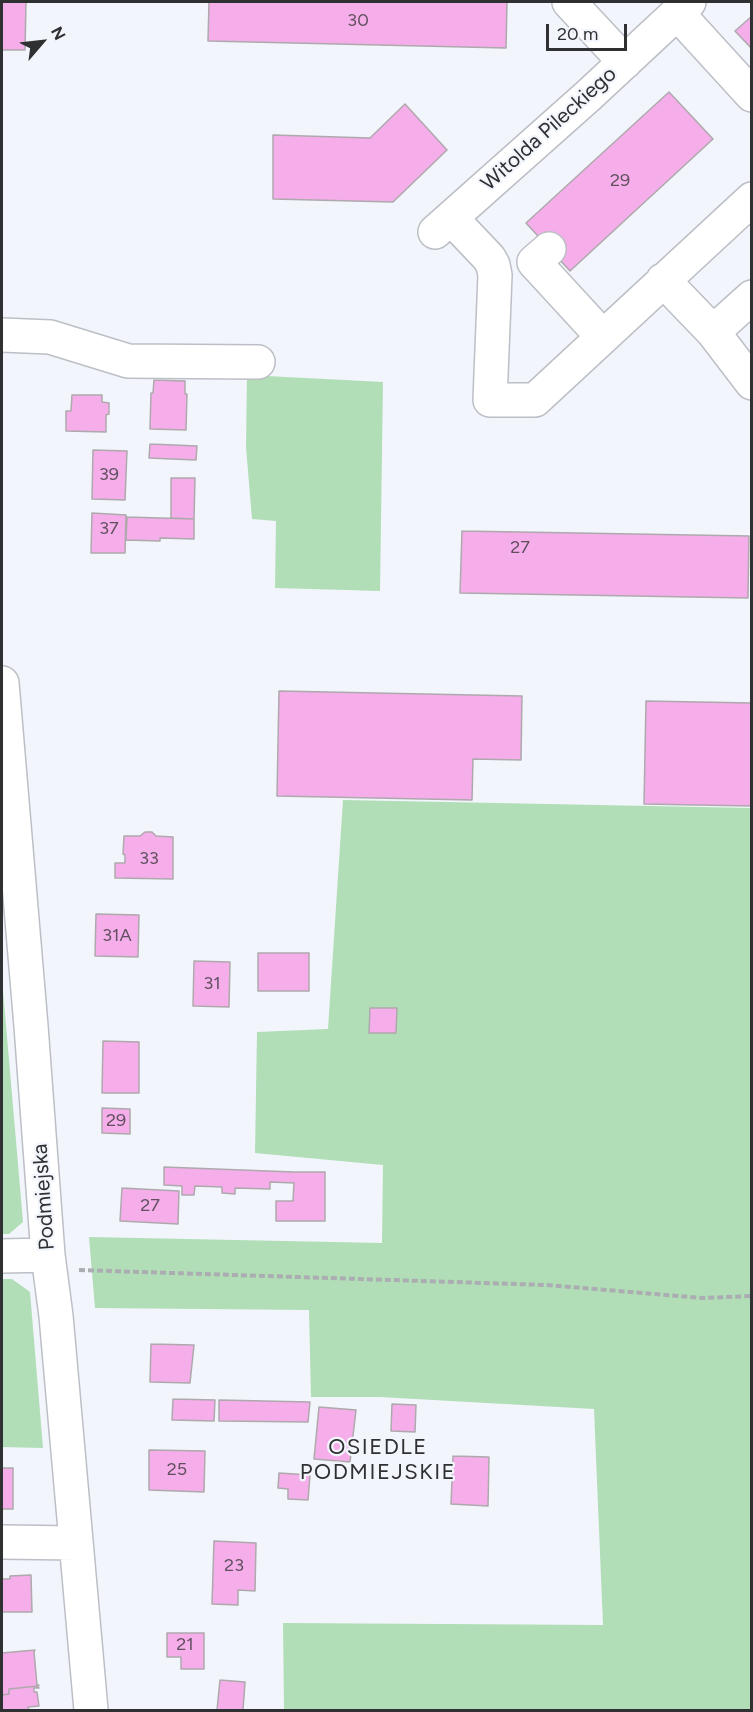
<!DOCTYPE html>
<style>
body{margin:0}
#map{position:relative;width:753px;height:1712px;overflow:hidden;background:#f2f5fc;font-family:Figtree,sans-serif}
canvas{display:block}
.frame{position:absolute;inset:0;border:3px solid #2f3032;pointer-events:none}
.north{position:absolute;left:12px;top:12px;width:60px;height:60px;-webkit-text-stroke:4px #f2f5fc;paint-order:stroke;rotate:62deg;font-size:16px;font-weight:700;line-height:24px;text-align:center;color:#2f3032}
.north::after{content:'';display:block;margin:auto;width:21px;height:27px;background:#2f3032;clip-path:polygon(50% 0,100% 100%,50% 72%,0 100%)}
.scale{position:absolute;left:546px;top:24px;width:81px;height:27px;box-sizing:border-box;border:3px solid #2f3032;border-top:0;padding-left:8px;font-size:18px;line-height:21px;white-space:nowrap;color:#2f3032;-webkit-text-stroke:4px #f2f5fc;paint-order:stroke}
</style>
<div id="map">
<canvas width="753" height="1712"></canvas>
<div class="frame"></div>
<div class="north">N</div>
<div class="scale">20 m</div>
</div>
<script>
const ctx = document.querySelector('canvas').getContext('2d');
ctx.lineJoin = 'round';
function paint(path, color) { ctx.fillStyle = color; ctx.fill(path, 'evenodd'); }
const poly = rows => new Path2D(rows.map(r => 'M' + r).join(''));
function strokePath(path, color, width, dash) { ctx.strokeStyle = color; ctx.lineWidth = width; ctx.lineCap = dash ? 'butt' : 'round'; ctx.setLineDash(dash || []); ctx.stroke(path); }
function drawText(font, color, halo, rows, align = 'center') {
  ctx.font = font + ' Figtree,sans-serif'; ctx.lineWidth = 4.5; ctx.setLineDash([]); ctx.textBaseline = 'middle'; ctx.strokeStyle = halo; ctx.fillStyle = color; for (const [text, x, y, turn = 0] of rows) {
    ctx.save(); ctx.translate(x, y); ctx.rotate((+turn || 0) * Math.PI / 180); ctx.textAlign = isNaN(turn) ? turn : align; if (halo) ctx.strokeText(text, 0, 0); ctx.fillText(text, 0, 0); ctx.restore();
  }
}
paint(poly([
 [247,375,383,382,380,591,275,588,276,521,252,519,246,447],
 [343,800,751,808,751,1710,284,1710,283,1623,603,1625,594,1409,380,1397,311,1397,309,1310,95,1308,89,1237,382,1243,383,1165,255,1153,257,1032,328,1029],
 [2,979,23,1222,9,1234,2,1234],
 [2,1279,12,1279,30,1292,43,1448,2,1447]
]), '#b1deb6');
const building = poly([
 [2,2,26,2,25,50,2,50,2,2],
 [209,2,507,2,506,48,208,41,209,2],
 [752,16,752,49,735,31,752,16],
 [669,92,713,139,570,271,526,223,669,92],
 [405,104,447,150,393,202,273,199,273,135,370,138,405,104],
 [154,380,185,381,185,394,187,394,186,430,150,429,151,393,153,393,154,380],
 [72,395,102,395,102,402,109,403,109,414,106,415,106,432,66,431,66,411,71,411,72,395],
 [150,444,197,446,196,460,149,458,150,444],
 [93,450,127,451,125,500,92,499,93,450],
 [171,478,195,478,194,519,171,518,171,478],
 [92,513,126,515,125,553,91,553,92,513],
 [127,517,194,519,194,539,160,538,160,541,126,540,127,517],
 [462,531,749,536,748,598,460,593,462,531],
 [279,691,522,696,521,760,473,759,472,800,277,796,279,691],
 [646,701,752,703,752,806,644,804,646,701],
 [145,832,152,832,156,836,173,837,173,879,115,878,115,863,125,863,125,855,123,854,124,836,140,836,145,832],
 [96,914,139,915,138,957,95,956,96,914],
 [258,953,309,953,309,991,258,991,258,953],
 [194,961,230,962,229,1007,193,1006,194,961],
 [370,1008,397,1008,396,1033,369,1033,370,1008],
 [103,1041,139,1042,139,1093,102,1093,103,1041],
 [102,1108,130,1109,130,1134,102,1133,102,1108],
 [164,1167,294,1172,325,1172,325,1221,276,1221,276,1201,293,1201,294,1183,270,1182,270,1189,235,1188,235,1194,222,1193,222,1187,195,1186,194,1195,182,1195,182,1186,164,1185,164,1167],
 [122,1188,179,1191,178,1224,120,1221,122,1188],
 [151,1344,194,1345,190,1383,150,1382,151,1344],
 [173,1399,215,1400,214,1421,172,1420,173,1399],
 [219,1400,310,1402,308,1422,219,1421,219,1400],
 [392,1404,416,1405,415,1432,391,1431,392,1404],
 [319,1407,356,1410,350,1462,314,1459,319,1407],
 [149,1450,205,1451,204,1492,149,1490,149,1450],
 [453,1456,489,1457,488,1506,451,1504,453,1456],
 [2,1468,13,1468,13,1509,2,1509,2,1468],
 [279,1473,310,1475,308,1500,288,1499,288,1489,278,1488,279,1473],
 [214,1541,256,1543,255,1591,238,1590,238,1605,212,1604,214,1541],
 [31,1575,32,1612,2,1612,2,1579,10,1579,10,1576,31,1575],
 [167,1633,204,1633,204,1669,181,1669,181,1657,167,1657,167,1633],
 [35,1650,34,1652,37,1685,39,1685,38,1686,9,1689,9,1694,2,1695,2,1653,35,1650],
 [220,1680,245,1682,243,1710,217,1710,220,1680],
 [38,1686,39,1688,34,1688,34,1692,37,1692,39,1706,28,1707,29,1710,2,1710,2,1695,9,1694,9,1689,38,1686]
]);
paint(building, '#f5aee9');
strokePath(building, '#aea9ad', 1.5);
const minor = poly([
 [569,2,625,62],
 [677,13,752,95],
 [451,218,489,258,493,265,495,275,490,400,535,400,752,199],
 [435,232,588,96,689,2],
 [549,249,534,262,603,337],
 [663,280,713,332,752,383],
 [713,332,752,297],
 [2,335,50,337,128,361,258,362],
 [2,683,31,1026,48,1255,56,1316,91,1710],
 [2,1256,48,1255],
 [2,1542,76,1543]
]);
strokePath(minor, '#bcbfc5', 36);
strokePath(poly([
 [79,1270,547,1285,703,1298,752,1296]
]), '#abadb2', 4, [6, 3]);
strokePath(minor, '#fff', 33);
drawText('18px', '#605060', null, [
 ["30",358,21],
 ["29",620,181],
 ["39",109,475],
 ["37",109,529],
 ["27",520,548],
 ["33",149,859],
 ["31A",117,936],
 ["31",212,984],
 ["29",116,1121],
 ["27",150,1206],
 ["25",177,1470],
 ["23",234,1566],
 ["21",185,1645]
]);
drawText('21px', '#2f3032', '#f2f5fc', [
 ["Witolda Pileckiego",549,129,-42],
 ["Podmiejska",44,1197,-94]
]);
ctx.letterSpacing = '1.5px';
drawText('22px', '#2f3032', '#f2f5fc', [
 ["OSIEDLE",378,1448],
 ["PODMIEJSKIE",378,1473]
]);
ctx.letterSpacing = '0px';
</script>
